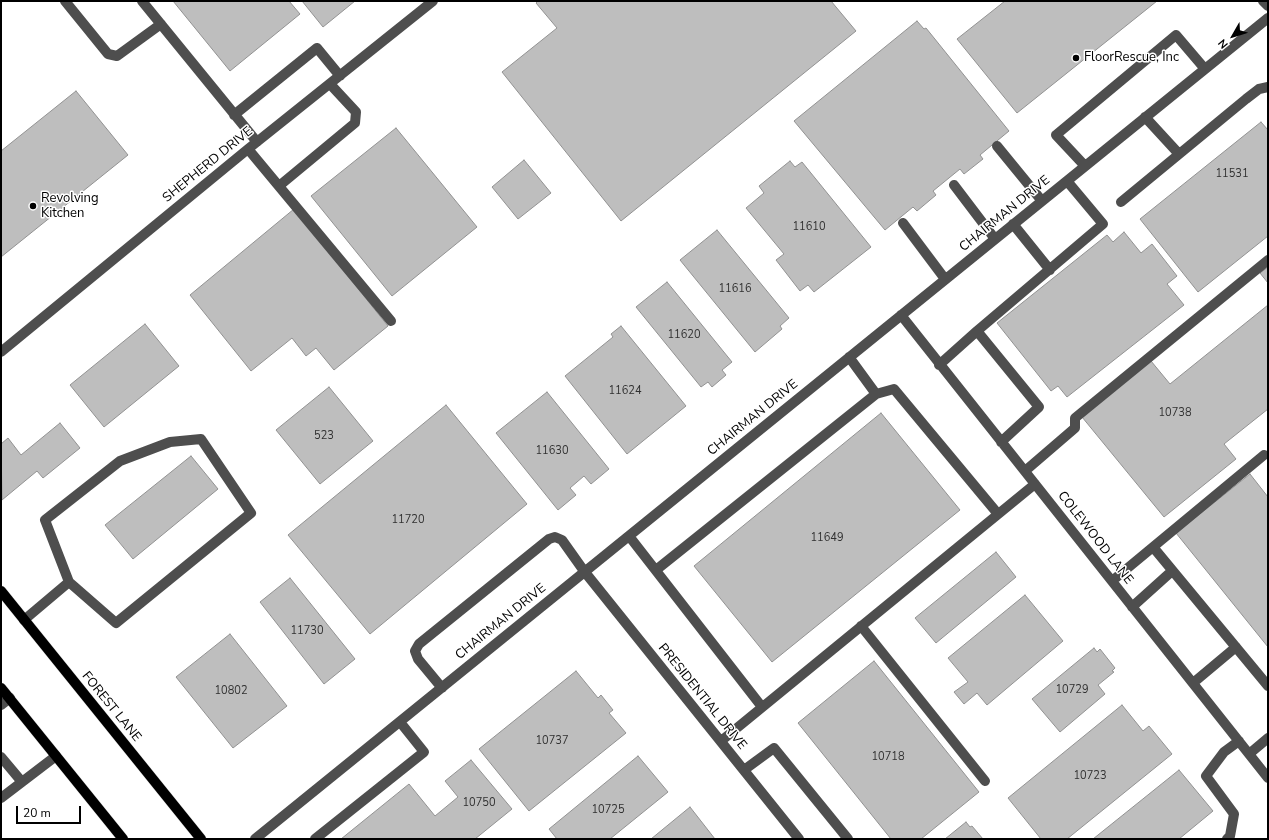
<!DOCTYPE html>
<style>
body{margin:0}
#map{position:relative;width:1269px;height:840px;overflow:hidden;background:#fff;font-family:"Nunito Sans",sans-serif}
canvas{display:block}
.frame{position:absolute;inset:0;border:2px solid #000;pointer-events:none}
.north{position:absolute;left:1213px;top:16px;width:40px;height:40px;-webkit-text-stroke:3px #fff;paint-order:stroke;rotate:231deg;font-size:11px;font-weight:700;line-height:16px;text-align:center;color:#000}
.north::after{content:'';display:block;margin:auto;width:14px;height:18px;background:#000;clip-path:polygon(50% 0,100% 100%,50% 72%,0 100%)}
.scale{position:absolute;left:16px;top:806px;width:65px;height:18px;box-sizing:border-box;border:2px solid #000;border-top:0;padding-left:5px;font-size:12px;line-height:14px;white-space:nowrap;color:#000;-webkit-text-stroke:3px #fff;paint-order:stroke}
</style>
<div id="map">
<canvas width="1269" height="840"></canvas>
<div class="frame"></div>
<div class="north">N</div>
<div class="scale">20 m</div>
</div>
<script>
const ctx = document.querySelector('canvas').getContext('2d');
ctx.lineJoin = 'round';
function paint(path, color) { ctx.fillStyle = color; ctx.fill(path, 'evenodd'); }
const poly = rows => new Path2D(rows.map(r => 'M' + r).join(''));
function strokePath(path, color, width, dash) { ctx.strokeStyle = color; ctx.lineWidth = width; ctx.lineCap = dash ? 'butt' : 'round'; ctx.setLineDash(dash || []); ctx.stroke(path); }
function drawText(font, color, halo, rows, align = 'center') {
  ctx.font = font + ' "Nunito Sans",sans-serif'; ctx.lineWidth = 3; ctx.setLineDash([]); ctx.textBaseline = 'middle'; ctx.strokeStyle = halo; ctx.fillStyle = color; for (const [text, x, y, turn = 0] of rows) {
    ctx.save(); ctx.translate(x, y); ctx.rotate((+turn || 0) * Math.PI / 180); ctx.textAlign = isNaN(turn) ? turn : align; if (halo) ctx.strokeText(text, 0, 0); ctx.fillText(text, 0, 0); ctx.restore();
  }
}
const building = poly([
 [173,1,289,1,300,14,230,71,173,1],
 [302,1,355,1,323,27,302,1],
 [538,1,831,1,856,31,621,221,502,72,557,28,536,3,538,1],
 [1005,1,1157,1,1017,113,957,39,1005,1],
 [917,21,924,29,926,28,1009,131,980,155,983,159,964,174,960,169,933,191,936,195,917,211,913,207,885,230,794,121,917,21],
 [76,91,128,155,1,257,1,151,76,91],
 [1261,122,1268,130,1268,236,1198,292,1140,219,1261,122],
 [396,128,477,227,392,296,311,196,396,128],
 [524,160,551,193,518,219,492,187,524,160],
 [790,161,795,167,802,162,871,247,814,292,808,285,800,291,776,260,784,254,746,208,764,193,759,186,790,161],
 [294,209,388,326,334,370,316,348,306,356,292,338,251,371,190,295,294,209],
 [717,230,789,318,780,326,782,329,755,352,680,260,717,230],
 [1124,232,1141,253,1152,244,1177,276,1167,284,1184,305,1067,397,1058,386,1051,391,997,323,1107,235,1113,242,1124,232],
 [1268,267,1268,283,1260,273,1268,267],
 [667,282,732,362,722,370,726,375,712,387,708,382,701,387,636,307,667,282],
 [1268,305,1268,409,1224,444,1236,459,1164,517,1082,417,1151,361,1170,384,1268,305],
 [145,324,179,366,104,427,70,385,145,324],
 [621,326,686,406,627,454,565,376,613,337,611,334,621,326],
 [329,387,373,441,320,484,276,430,329,387],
 [547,392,609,469,591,484,584,476,570,488,576,495,558,510,496,433,547,392],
 [446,405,527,504,370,634,288,535,446,405],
 [881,413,960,510,772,662,694,566,881,413],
 [60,423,80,448,43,478,37,471,2,500,1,444,8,438,21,455,60,423],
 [191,456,218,489,133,559,105,525,191,456],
 [1250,474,1268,497,1268,647,1176,533,1250,474],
 [996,552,1016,577,936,643,915,618,996,552],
 [290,578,355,659,324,684,260,602,290,578],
 [1025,595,1063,641,987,705,977,693,964,704,954,692,968,682,948,658,1025,595],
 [230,634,287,706,233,748,176,677,230,634],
 [1094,648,1097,652,1100,649,1115,668,1112,671,1114,672,1098,685,1105,694,1060,732,1032,699,1094,648],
 [874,661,979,792,921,839,891,839,798,723,874,661],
 [576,671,598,698,601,695,613,710,609,713,626,733,529,811,479,749,576,671],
 [1122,705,1143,731,1149,726,1172,754,1067,839,1041,839,1008,798,1122,705],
 [638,756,668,792,610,839,557,839,549,829,638,756],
 [471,760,512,809,475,839,341,839,409,784,435,816,458,797,445,781,471,760],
 [1179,770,1213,811,1179,839,1093,839,1179,770],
 [690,807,715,839,651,839,690,807],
 [966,822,970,827,972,826,983,839,945,839,966,822]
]);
paint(building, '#bebebe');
strokePath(building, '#929292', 1);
const major = poly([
 [1,591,201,839],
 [1,688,123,839]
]);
strokePath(major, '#dbdbdb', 11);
strokePath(poly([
 [65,1,108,54,117,56,161,24],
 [142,1,257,142],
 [1263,1,1268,6],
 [234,115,317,48,340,76],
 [1145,117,1179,154],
 [997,146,1042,201],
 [248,149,391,321],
 [1085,166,1056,135,1176,35,1205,69],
 [954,185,995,239],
 [279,186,355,123,356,112,330,84],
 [1121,202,1246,99,1259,89,1268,87],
 [903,223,945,279],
 [1013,224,1050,270],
 [901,315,1268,778],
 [1,352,248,149,433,1],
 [849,357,876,394,894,389,998,514],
 [939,365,977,331],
 [1001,442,1039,407,977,331,1103,224,1067,181],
 [1025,471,1075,428,1075,418,1268,260],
 [629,536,762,707],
 [1153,547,1268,686],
 [656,570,876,394],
 [1112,581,1264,455],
 [1132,607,1172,571],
 [24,620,69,582,116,623,251,513,201,439,170,442,120,461,45,520,69,582],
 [861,626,985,781],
 [1193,683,1236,647],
 [442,688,418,659,415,651,419,644,549,539,555,537,562,540,584,571,799,839],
 [1,705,10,698],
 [721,741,1035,484],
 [1249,754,1268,738],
 [1,757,22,782],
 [744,770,774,748,848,839],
 [1,798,56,756],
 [255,839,1268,18],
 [315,839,424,752,400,722],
 [1227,839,1230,836,1234,814,1206,776,1224,752,1239,741]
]), '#4e4e4e', 10);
strokePath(major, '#000', 10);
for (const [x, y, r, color] of [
 [1076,58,4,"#000"],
 [33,206,4,"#000"]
]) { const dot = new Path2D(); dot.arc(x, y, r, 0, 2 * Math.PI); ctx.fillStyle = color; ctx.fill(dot); strokePath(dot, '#fff', 1.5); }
drawText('11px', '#303030', null, [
 ["11531",1232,174],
 ["11610",809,227],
 ["11616",735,289],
 ["11620",684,335],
 ["11624",625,391],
 ["10738",1175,413],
 ["523",324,436],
 ["11630",552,451],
 ["11720",408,520],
 ["11649",827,538],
 ["11730",307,631],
 ["10729",1072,690],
 ["10802",231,691],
 ["10737",552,741],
 ["10718",888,757],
 ["10723",1090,776],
 ["10750",479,803],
 ["10725",608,810]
]);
drawText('13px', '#000', '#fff', [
 ["FloorRescue, Inc",1084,58],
 ["Revolving",41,199],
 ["Kitchen",41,214]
], 'left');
drawText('13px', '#000', '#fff', [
 ["SHEPHERD DRIVE",208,165,-39],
 ["CHAIRMAN DRIVE",1005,214,-39],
 ["CHAIRMAN DRIVE",753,418,-39],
 ["COLEWOOD LANE",1095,538,52],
 ["CHAIRMAN DRIVE",501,622,-39],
 ["PRESIDENTIAL DRIVE",702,697,51],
 ["FOREST LANE",111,707,51]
]);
</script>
